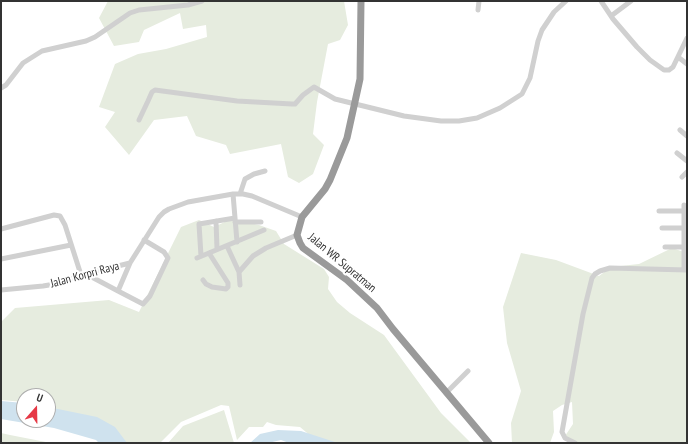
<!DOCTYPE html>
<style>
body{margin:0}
#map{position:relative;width:688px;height:444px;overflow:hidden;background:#fff;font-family:"PT Sans Narrow",sans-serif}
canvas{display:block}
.frame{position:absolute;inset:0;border:2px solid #333;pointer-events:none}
.north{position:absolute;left:16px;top:388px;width:40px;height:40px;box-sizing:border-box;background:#fff;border:1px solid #adadad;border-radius:50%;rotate:20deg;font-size:11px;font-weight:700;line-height:16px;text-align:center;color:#333}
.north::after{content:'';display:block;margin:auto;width:14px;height:18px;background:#e63946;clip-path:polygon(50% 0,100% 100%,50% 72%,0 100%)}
</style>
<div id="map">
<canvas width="688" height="444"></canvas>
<div class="frame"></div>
<div class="north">U</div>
</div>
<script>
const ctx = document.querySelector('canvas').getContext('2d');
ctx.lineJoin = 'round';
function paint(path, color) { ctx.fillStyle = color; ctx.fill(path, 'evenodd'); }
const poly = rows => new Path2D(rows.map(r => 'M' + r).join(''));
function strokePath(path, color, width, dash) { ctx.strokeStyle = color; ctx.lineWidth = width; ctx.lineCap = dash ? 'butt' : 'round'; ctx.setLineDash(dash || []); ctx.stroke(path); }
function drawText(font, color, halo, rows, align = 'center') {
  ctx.font = font + ' "PT Sans Narrow",sans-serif'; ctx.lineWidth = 4; ctx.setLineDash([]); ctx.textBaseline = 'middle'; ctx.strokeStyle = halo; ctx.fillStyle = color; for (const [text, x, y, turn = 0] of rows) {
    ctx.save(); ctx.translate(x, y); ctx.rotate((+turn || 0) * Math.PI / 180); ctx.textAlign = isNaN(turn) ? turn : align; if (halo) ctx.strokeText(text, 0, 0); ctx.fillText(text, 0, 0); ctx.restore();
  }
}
paint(poly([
 [108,1,344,1,348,25,340,40,328,44,317,102,313,134,324,145,313,174,299,183,288,177,281,144,230,154,226,145,196,136,187,116,154,120,129,155,105,127,115,112,99,107,115,64,138,54,166,49,207,37,206,25,183,29,180,13,144,30,139,42,114,46,99,18],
 [231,219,259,225,276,231,284,244,324,269,329,277,328,289,337,302,350,313,384,335,441,413,471,443,319,443,300,427,276,425,267,422,263,427,249,427,237,440,229,406,221,405,181,422,160,443,124,443,48,407,48,396,24,396,24,402,1,400,1,322,15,308,109,300,139,312,181,227,199,220,214,227],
 [672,248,687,253,687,443,568,443,565,436,573,424,572,402,562,405,553,411,554,432,550,443,512,443,511,423,521,391,507,343,503,307,521,253,556,260,599,276,611,267,639,264],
 [224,410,234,443,168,443,183,426],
 [1,433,10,435,51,443,1,443]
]), '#e6ecdf');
paint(poly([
 [1,401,24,403,24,420,48,420,48,407,97,417,115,427,127,443,99,443,96,440,54,428,1,419],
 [278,430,301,431,338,443,289,443,281,440,268,443,250,443,260,434]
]), '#cfe2ee');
strokePath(poly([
 [601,1,613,19,637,47,650,60,664,70,669,70,673,67,687,38],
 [478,10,479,1],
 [611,16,631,1],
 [678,57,687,64],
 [1,88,6,85,23,63,42,51,86,41,95,37,130,13,139,10,188,5,202,1],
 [139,120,148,101,152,92,155,90,237,101,292,104,295,104,303,95,314,87,335,99,404,116,441,121,459,121,477,118,500,108,522,94,530,78,538,41,542,30,554,12,566,1],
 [680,130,687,136],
 [677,153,687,161],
 [682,177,687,172],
 [233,194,237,242],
 [240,194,245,179,254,174,265,171],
 [684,205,684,270],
 [659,211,686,211],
 [216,221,217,249],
 [235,222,261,222],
 [662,228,686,228],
 [1,229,54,215,60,216,65,225,81,275],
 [227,246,239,272,240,285],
 [665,247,686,247],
 [201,256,199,224,235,218],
 [197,258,264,230],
 [1,259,71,245],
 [239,272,253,256,266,248,297,235],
 [86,274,118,291,130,263],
 [203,280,206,284,212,287,226,289,228,287,228,283,209,253],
 [1,290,43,286,55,284,81,275,130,263,159,217,164,212,169,209,188,202,233,194,243,194,252,196,302,217],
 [118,291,143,304,150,296,168,258,164,252,144,240],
 [446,393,468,371],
 [575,443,565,438,562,432,583,314,592,278,595,274,600,271,610,268,687,270]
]), '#d0d0d0', 5);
strokePath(poly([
 [361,1,360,79,347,138,330,180,325,189,302,217,297,235,300,243,303,248,347,280,377,308,393,329,489,443]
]), '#9a9a9a', 7);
drawText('12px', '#333', '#fff', [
 ["Jalan WR Supratman",342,263,40],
 ["Jalan Korpri Raya",85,275,-15]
]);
</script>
